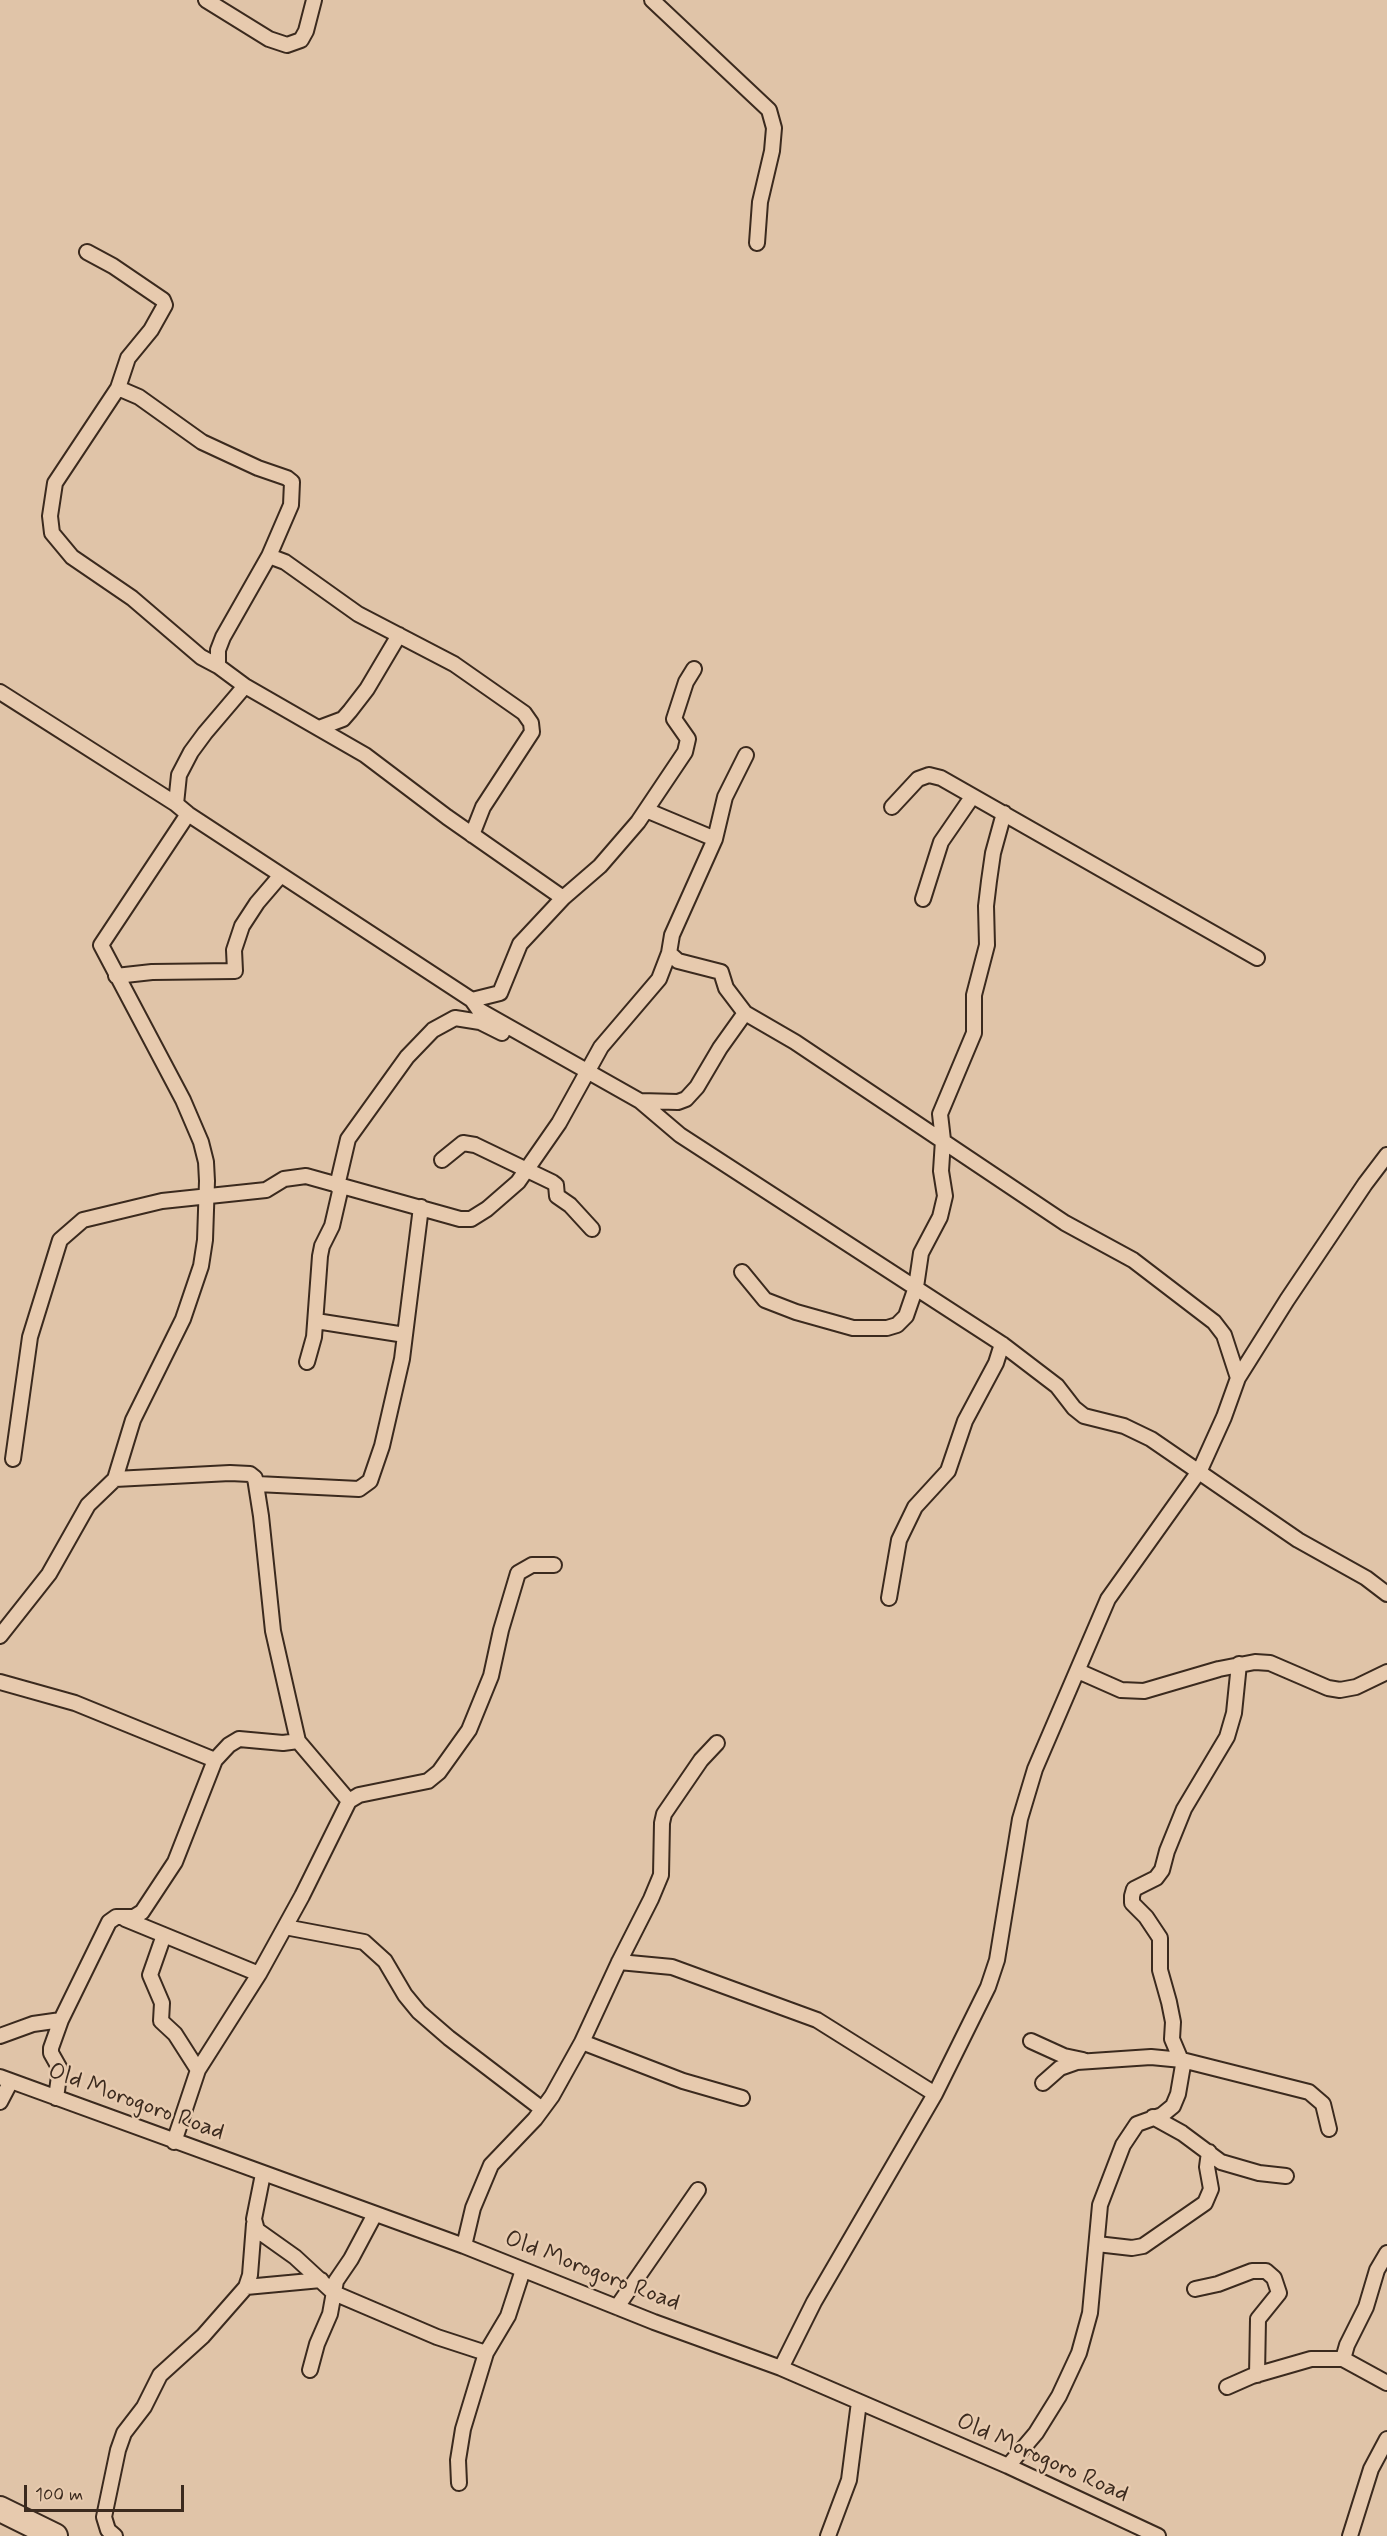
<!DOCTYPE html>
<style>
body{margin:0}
#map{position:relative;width:1387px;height:2536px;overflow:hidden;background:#e0c4a8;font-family:Mynerve,sans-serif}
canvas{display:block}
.scale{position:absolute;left:24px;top:2485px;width:160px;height:27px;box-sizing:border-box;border:3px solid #3b2a1e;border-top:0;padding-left:8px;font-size:18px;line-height:21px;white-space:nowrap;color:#3b2a1e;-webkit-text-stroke:4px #e7caae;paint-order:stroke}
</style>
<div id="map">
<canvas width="1387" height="2536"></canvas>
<div class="scale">100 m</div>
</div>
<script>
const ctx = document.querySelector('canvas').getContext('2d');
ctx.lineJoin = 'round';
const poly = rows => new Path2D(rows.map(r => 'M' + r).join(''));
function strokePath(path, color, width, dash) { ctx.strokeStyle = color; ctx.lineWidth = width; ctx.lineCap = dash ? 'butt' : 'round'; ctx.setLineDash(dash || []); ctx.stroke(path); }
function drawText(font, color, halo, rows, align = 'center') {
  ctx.font = font + ' Mynerve,sans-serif'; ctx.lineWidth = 5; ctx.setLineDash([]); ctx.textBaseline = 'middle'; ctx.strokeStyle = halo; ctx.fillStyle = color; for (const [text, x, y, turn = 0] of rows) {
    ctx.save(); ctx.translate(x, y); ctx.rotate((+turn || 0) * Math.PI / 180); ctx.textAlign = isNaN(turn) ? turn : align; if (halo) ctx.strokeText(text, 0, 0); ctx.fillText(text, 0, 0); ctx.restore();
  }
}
const street = poly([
 [206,0,269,39,287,45,301,40,306,31,314,0],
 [652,0,769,110,774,128,772,151,760,202,757,243],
 [87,252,113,266,163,300,165,305,151,330,128,358,118,388,55,483,50,516,52,533,72,557,132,598,201,657,218,666,245,686,365,755,447,817,563,898],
 [118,388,139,397,202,442,258,468,287,478,292,482,291,505,269,556,223,637,218,650,218,666],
 [269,556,285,562,358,614,454,664,524,713,531,723,532,732,483,807,472,835],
 [0,692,176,804,188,814,472,1000,479,1010,640,1101,680,1135,1002,1344,1057,1386,1074,1408,1084,1416,1124,1426,1151,1439,1298,1540,1366,1578,1387,1594],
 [319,728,343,719,350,711,367,689,399,635],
 [746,755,725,797,715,839,672,935,669,953,678,961,721,972,726,988,745,1013,795,1042,1065,1223,1133,1260,1214,1322,1224,1335,1238,1378],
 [176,804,179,775,191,752,205,733,245,686],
 [892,807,918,779,929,775,941,778,1257,958],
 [646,810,715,839],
 [923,899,941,842,972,797],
 [116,976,152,972,235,971,234,950,242,926,257,903,281,875],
 [472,1000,500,993,520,944,563,898,600,866,638,822,685,752,688,739,674,719,686,682,694,669],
 [640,1101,678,1102,686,1099,697,1087,720,1048,745,1013],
 [442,1160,463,1143,475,1145,552,1182,556,1185,557,1196,570,1205,592,1229],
 [337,1186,348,1139,407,1057,433,1030,455,1018,480,1022,502,1033],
 [742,1272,765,1300,796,1312,853,1328,887,1328,897,1325,906,1316,916,1287,921,1253,940,1217,945,1196,941,1171,943,1140,940,1114,974,1033,974,995,987,945,986,906,989,881,993,853,1004,813],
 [316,1321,405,1335],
 [307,1362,314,1337,320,1256,322,1246,332,1226,341,1187],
 [13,1459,30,1337,60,1240,83,1220,162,1201,266,1190,284,1179,306,1176,460,1219,471,1219,487,1209,518,1182,559,1123,601,1047,659,979,669,953],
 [115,1479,230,1473,250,1474,255,1478,261,1516,273,1631,298,1741,349,1801],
 [257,1484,359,1489,370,1481,382,1446,402,1359,421,1207],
 [889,1598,899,1540,915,1507,948,1471,965,1421,996,1363,1002,1344],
 [0,1636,49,1574,88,1505,115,1479,133,1420,183,1319,201,1266,205,1240,207,1181,206,1162,201,1142,183,1100,101,945,188,814],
 [1078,1671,1121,1690,1144,1691,1219,1669,1255,1662,1270,1663,1328,1688,1340,1690,1356,1687,1387,1672],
 [0,1682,75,1703,215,1760],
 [125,1919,259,1974],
 [285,1927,364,1942,385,1961,405,1995,419,2012,449,2038,542,2109],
 [164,1935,150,1975,162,2003,161,2021,175,2034,198,2070],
 [619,1962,672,1967,817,2020,935,2094],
 [0,2036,33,2024,61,2020],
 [1031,2041,1064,2056,1083,2060],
 [582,2042,683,2081,742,2098],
 [0,2077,464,2246,654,2322,781,2368,1008,2466,1158,2536],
 [1043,2083,1060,2068,1077,2062,1151,2057,1182,2060,1309,2092,1323,2104,1329,2129],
 [56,2098,60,2069,51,2053,51,2048,61,2020,109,1922,116,1917,134,1917,142,1912,175,1862,215,1760,229,1745,239,1739,283,1743,298,1741],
 [0,2102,11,2081],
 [1153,2117,1182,2133,1221,2162,1259,2173,1286,2176],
 [174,2142,198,2070,259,1974,302,1896,349,1801,359,1795,428,1781,439,1772,469,1730,491,1676,501,1630,518,1573,532,1565,554,1565],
 [263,2174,254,2219,257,2230,295,2257,334,2293,437,2337,486,2353],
 [1097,2244,1132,2248,1143,2246,1205,2203,1211,2189,1207,2167,1209,2152],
 [464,2246,473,2208,491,2165,535,2119,552,2096,582,2042,619,1962,651,1899,661,1875,662,1823,664,1814,701,1760,717,1743],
 [246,2287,321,2280],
 [1195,2289,1218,2284,1252,2271,1266,2271,1274,2278,1279,2293,1258,2319,1257,2375],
 [617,2307,698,2190],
 [1343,2359,1347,2345,1366,2307,1377,2270,1387,2253],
 [781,2368,814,2302,935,2094,988,1987,997,1960,1020,1819,1035,1769,1108,1599,1200,1470,1224,1417,1238,1378,1287,1300,1365,1184,1387,1155],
 [310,2370,317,2344,330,2314,336,2281,351,2259,375,2214],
 [1227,2387,1252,2376,1311,2359,1343,2359,1387,2383],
 [1008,2466,1036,2433,1059,2396,1079,2353,1090,2313,1100,2205,1123,2145,1137,2124,1162,2115,1173,2106,1178,2094,1183,2065,1172,2039,1173,2022,1169,2002,1160,1970,1160,1938,1146,1917,1132,1903,1132,1896,1134,1889,1156,1878,1162,1870,1167,1851,1184,1809,1227,1737,1234,1713,1239,1664],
 [459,2483,458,2460,463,2429,486,2353,508,2316,523,2270],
 [115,2536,108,2530,104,2517,118,2450,124,2433,144,2407,160,2375,203,2336,246,2287,250,2275,254,2224],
 [828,2536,849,2480,859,2402],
 [1350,2536,1371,2469,1387,2439]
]);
const highway = poly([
 [0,2509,55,2536]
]);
strokePath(street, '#3b2a1e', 18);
strokePath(highway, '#3b2a1e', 28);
strokePath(street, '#e7caae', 14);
strokePath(highway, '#e7caae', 24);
drawText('24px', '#3b2a1e', '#e7caae', [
 ["Old Morogoro Road",136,2103,20],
 ["Old Morogoro Road",592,2272,21],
 ["Old Morogoro Road",1042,2459,24]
]);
</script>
